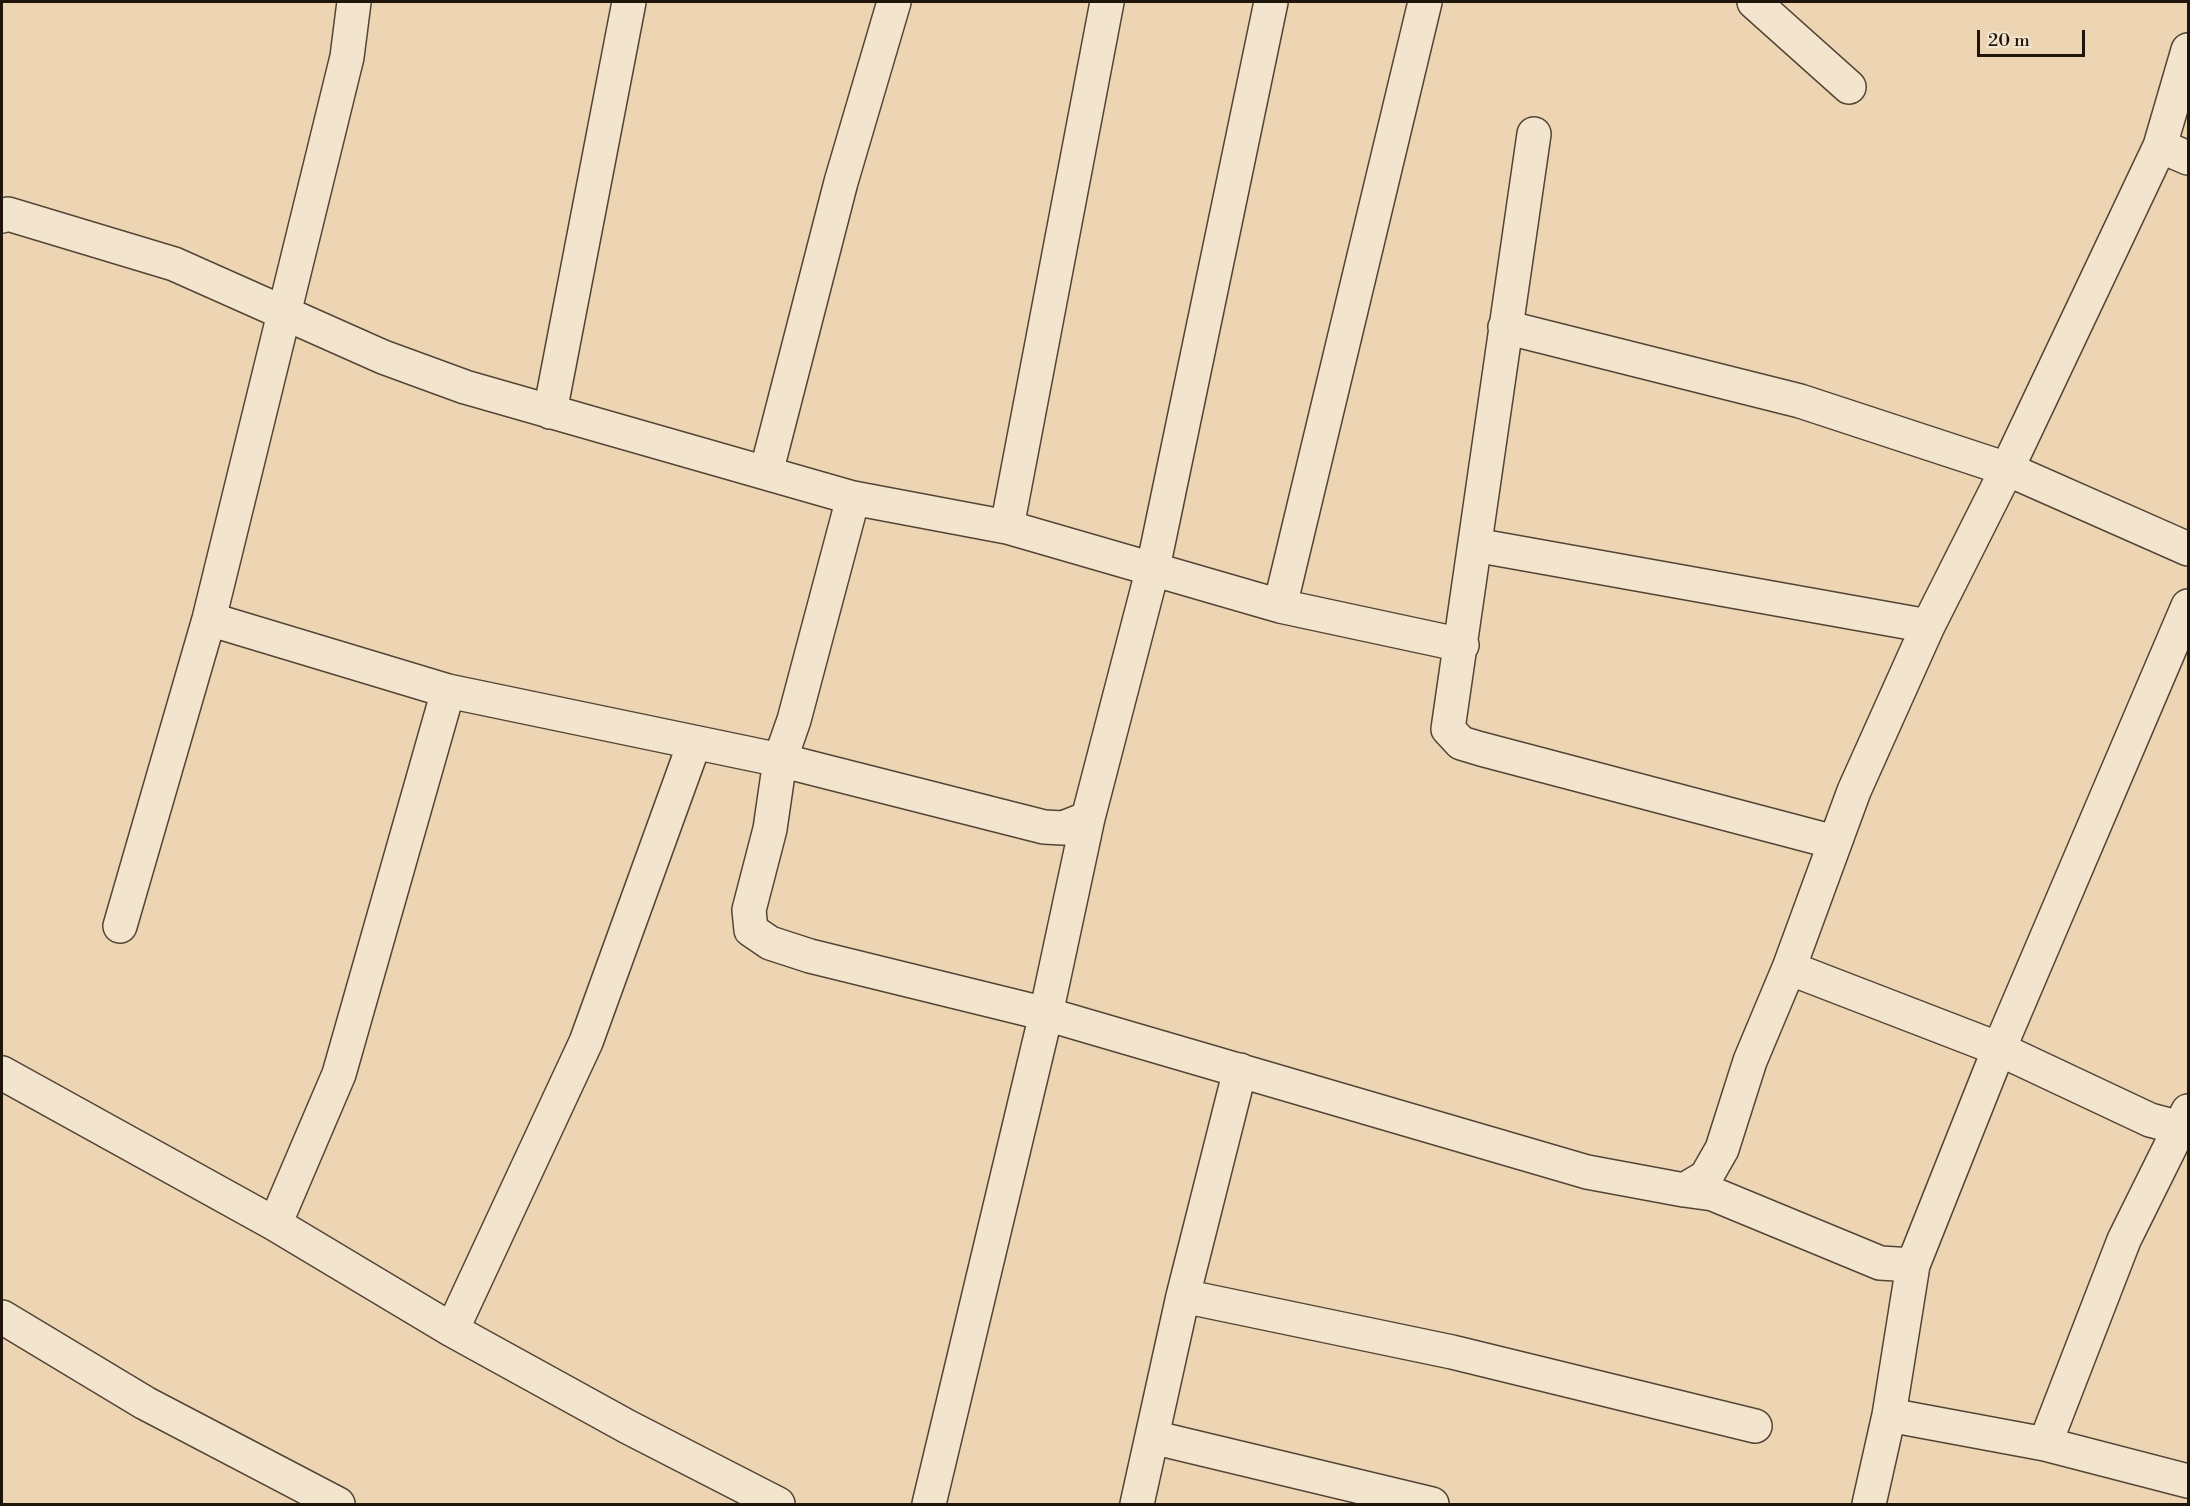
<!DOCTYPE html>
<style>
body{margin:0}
#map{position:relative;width:2190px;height:1506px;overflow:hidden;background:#edd5b4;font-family:"Libre Bodoni",serif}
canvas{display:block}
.frame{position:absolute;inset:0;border:3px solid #20150b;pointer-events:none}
.scale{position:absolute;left:1977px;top:30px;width:108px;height:27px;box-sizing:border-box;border:3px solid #20150b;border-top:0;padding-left:8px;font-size:18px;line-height:21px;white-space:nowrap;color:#20150b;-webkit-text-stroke:4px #f3e4ce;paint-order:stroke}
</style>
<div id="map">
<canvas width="2190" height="1506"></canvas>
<div class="frame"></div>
<div class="scale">20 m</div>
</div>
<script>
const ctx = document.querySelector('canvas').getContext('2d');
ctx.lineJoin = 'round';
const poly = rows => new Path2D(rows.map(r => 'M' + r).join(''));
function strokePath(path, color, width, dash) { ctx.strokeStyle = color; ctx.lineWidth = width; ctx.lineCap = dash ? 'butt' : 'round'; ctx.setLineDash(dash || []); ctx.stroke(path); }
const minor = poly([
 [1754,2,1849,87],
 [1534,134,1448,729,1461,743,1481,749,1834,842],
 [2160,146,2188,158],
 [2,216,8,214,174,264,383,357,465,387,853,498,1007,527,1280,606,1462,645],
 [1505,327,1800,401,2007,469,2188,549],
 [550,412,629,2],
 [766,473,841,182,894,2],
 [853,498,794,720,780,760,770,829,749,910,751,930,770,943,810,956,1046,1014,1587,1172,1684,1190,1706,1177,1722,1149,1750,1061,1789,968,1854,791,1928,626,2007,469,2160,146,2188,50],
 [1007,527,1107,2],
 [1475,545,1928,626],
 [1280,606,1425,2],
 [209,619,448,691,780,760,1044,827,1063,828,1088,818],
 [120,926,209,619,347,57,354,2],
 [1789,968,1999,1049,2150,1120,2188,1130],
 [2,1073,275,1224,452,1330,628,1427,778,1504],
 [1684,1190,1713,1194,1880,1263,1913,1265],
 [275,1224,339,1074,448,691],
 [1183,1296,1452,1352,1755,1426],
 [2,1317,145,1403,338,1504],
 [452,1330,586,1042,694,744],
 [1889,1415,2045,1444,2188,1481],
 [1152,1437,1432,1504],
 [2045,1444,2124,1240,2188,1111],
 [929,1504,1046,1014,1088,818,1153,568,1271,2],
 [1137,1504,1183,1296,1240,1070],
 [1869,1504,1889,1415,1913,1265,1999,1049,2188,606]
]);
strokePath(minor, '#534535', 36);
strokePath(minor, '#f3e4ce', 33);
</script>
